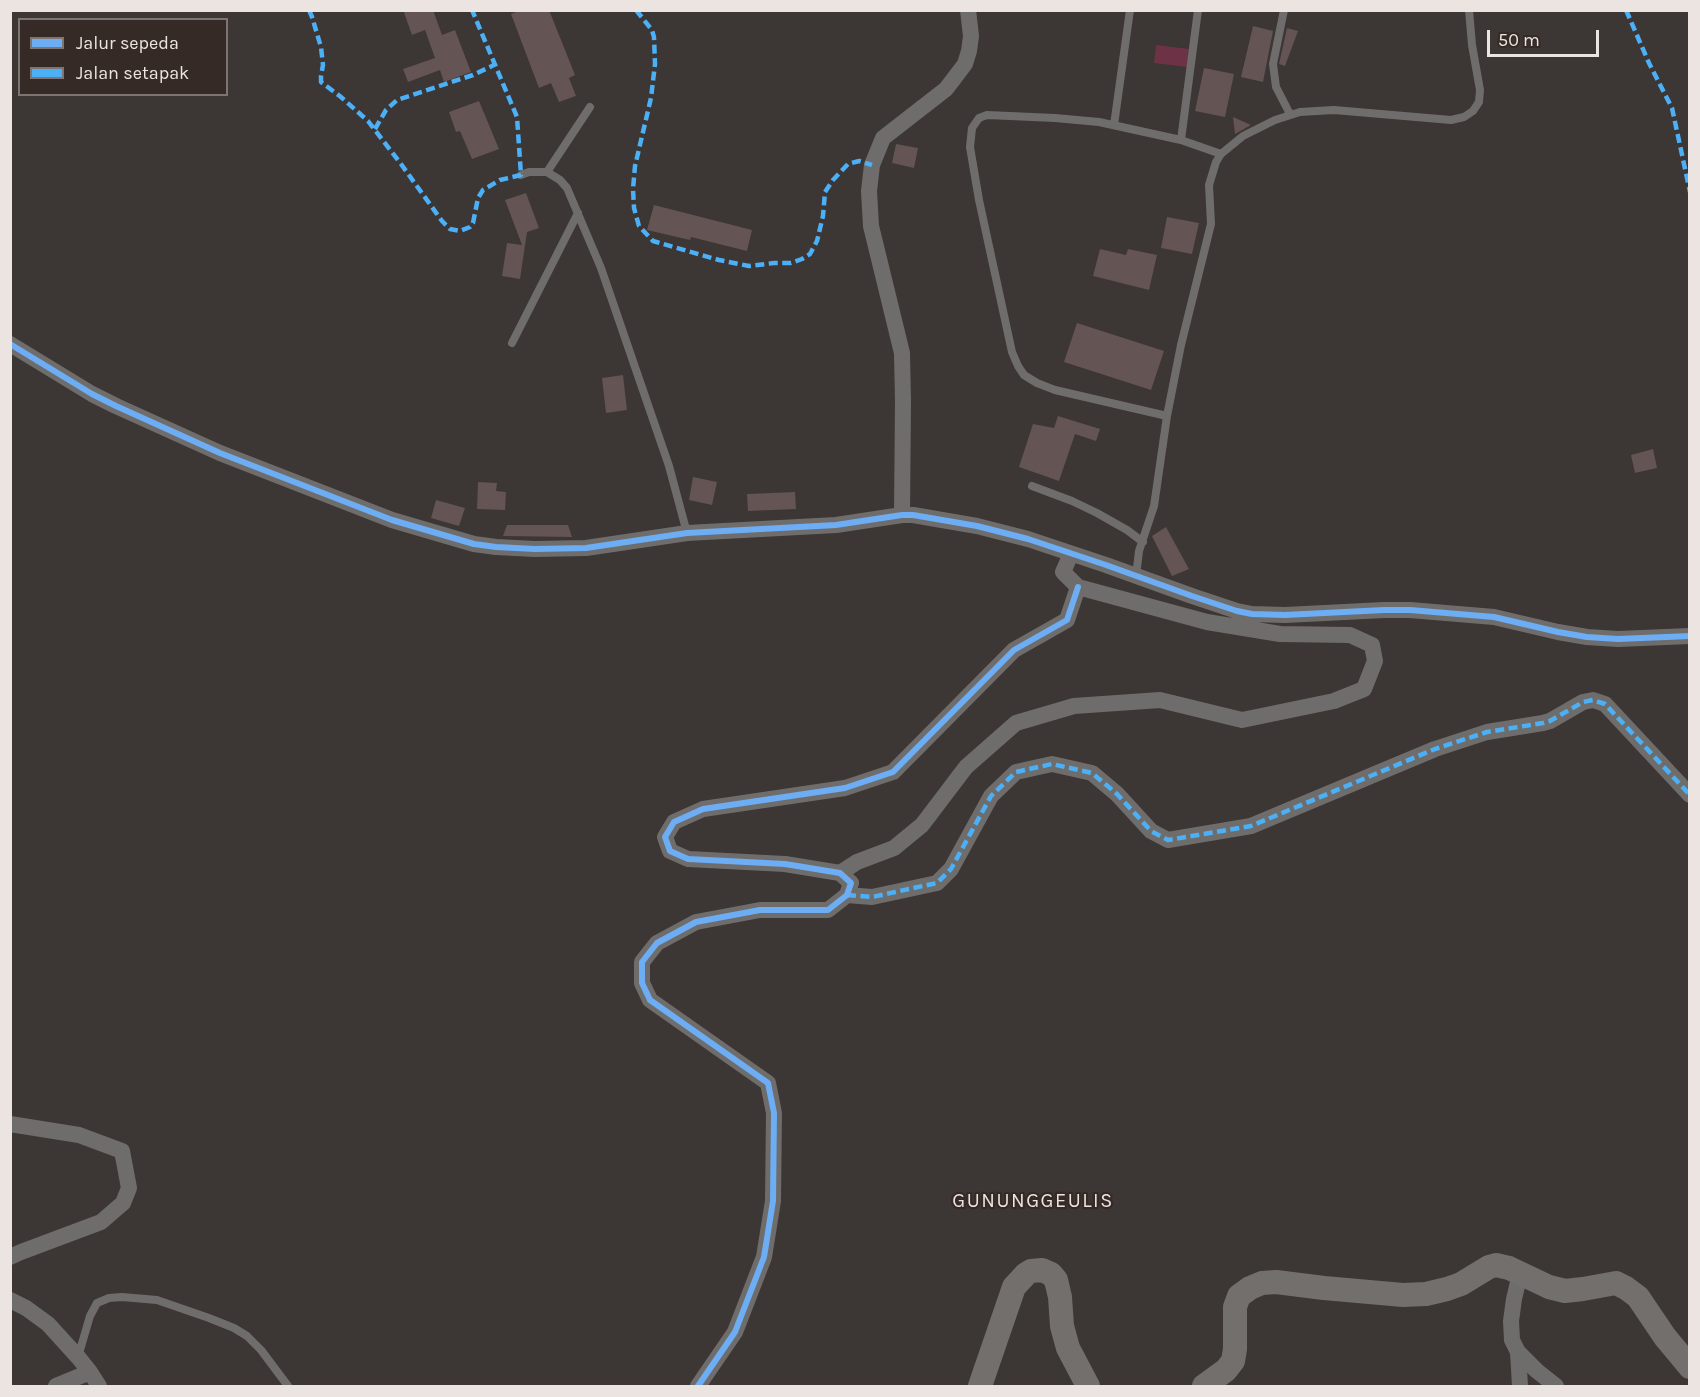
<!DOCTYPE html>
<style>
body{margin:0}
#map{position:relative;width:1700px;height:1397px;overflow:hidden;background:#3c3634;font-family:Karla,sans-serif}
canvas{display:block}
.frame{position:absolute;inset:0;border:12px solid #ebe4e1;pointer-events:none}
.legend{position:absolute;left:18px;top:18px;width:210px;height:78px;box-sizing:border-box;background:#352a26;border:2px solid #7e7471;margin:0;padding:8px 10px;list-style:none;font-size:18px;color:#ebe4e1}
.legend li{display:flex;align-items:center;gap:12px;height:30px}
.legend b{width:30px;border:2px solid #7e7471}
.scale{position:absolute;left:1487px;top:30px;width:112px;height:27px;box-sizing:border-box;border:3px solid #ebe4e1;border-top:0;padding-left:8px;font-size:18px;line-height:21px;white-space:nowrap;color:#ebe4e1;-webkit-text-stroke:4px #352a26;paint-order:stroke}
</style>
<div id="map">
<canvas width="1700" height="1397"></canvas>
<div class="frame"></div>
<ul class="legend">
<li><b style="height:8px;background:#6dadf4"></b>Jalur sepeda</li>
<li><b style="height:8px;background:#4cb0f7"></b>Jalan setapak</li>
</ul>
<div class="scale">50 m</div>
</div>
<script>
const ctx = document.querySelector('canvas').getContext('2d');
ctx.lineJoin = 'round';
function paint(path, color) { ctx.fillStyle = color; ctx.fill(path, 'evenodd'); }
const poly = rows => new Path2D(rows.map(r => 'M' + r).join(''));
function strokePath(path, color, width, dash) { ctx.strokeStyle = color; ctx.lineWidth = width; ctx.lineCap = dash ? 'butt' : 'round'; ctx.setLineDash(dash || []); ctx.stroke(path); }
function drawText(font, color, halo, rows, align = 'center') {
  ctx.font = font + ' Karla,sans-serif'; ctx.lineWidth = 4.5; ctx.setLineDash([]); ctx.textBaseline = 'middle'; ctx.strokeStyle = halo; ctx.fillStyle = color; for (const [text, x, y, turn = 0] of rows) {
    ctx.save(); ctx.translate(x, y); ctx.rotate((+turn || 0) * Math.PI / 180); ctx.textAlign = isNaN(turn) ? turn : align; if (halo) ctx.strokeText(text, 0, 0); ctx.fillText(text, 0, 0); ctx.restore();
  }
}
paint(poly([
 [1156,45,1189,49,1187,67,1154,63]
]), '#6d3245');
paint(poly([
 [403,10,433,10,442,35,455,30,471,72,444,82,440,70,408,82,403,69,435,58,425,30,412,35],
 [520,10,549,10,575,75,569,78,576,96,559,102,551,83,539,88,511,14],
 [1253,26,1273,31,1263,82,1241,77],
 [1287,28,1298,31,1285,66,1279,64],
 [1204,68,1234,74,1225,117,1195,111],
 [479,101,499,149,472,159,460,131,456,132,449,112],
 [1233,117,1251,125,1235,134],
 [896,144,918,148,914,168,892,163],
 [526,193,539,228,527,232,520,279,502,276,507,243,522,245,505,200],
 [654,205,752,230,747,251,691,237,690,240,647,230],
 [1167,217,1199,223,1192,254,1161,248],
 [1100,249,1126,255,1128,249,1157,255,1149,290,1093,276],
 [1077,323,1164,351,1151,390,1064,362],
 [623,375,627,410,606,413,602,378],
 [1058,416,1100,429,1096,441,1075,434,1059,481,1019,467,1033,424,1054,428],
 [1653,449,1657,468,1635,473,1631,455],
 [693,477,717,482,712,505,689,500],
 [478,482,497,483,496,491,506,492,505,510,477,509],
 [795,492,796,509,748,511,747,494],
 [436,500,465,508,459,526,431,518],
 [507,525,568,525,572,537,503,536],
 [1166,527,1189,569,1172,576,1152,536]
]), '#645453');
strokePath(poly([
 [1284,10,1273,64,1276,87,1290,114],
 [1114,125,1130,10],
 [1181,140,1198,10],
 [547,172,590,107],
 [521,175,529,172,547,172,560,180,567,188,601,268,669,466,687,533],
 [512,343,578,213],
 [1167,416,1055,390,1037,383,1024,375,1018,366,1012,352,979,200,970,147,972,128,979,118,987,115,1055,118,1099,122,1181,140,1221,154],
 [1032,486,1072,501,1097,513,1127,530,1143,542],
 [1136,576,1139,551,1154,506,1167,416,1181,345,1211,224,1209,185,1216,162,1221,154,1243,136,1275,120,1300,112,1334,110,1451,120,1464,117,1473,111,1479,102,1480,90,1472,45,1469,10],
 [78,1357,90,1316,97,1303,109,1298,122,1297,157,1300,209,1318,234,1328,247,1336,261,1350,288,1386]
]), '#6f6d6b', 8);
strokePath(poly([
 [10,344,92,394,116,406,220,453,392,520,474,544,496,547,535,549,586,548,687,533,836,525,902,515,913,515,977,526,1028,539,1106,565,1192,596,1237,611,1252,614,1285,615,1384,610,1410,610,1494,617,1558,632,1587,637,1618,639,1690,636],
 [902,515,903,401,902,353,871,226,869,191,872,165,883,138,946,89,965,64,969,51,971,36,968,10],
 [840,873,857,862,894,848,922,825,966,767,1016,723,1074,706,1160,700,1242,720,1334,701,1364,689,1375,661,1372,645,1350,635,1280,634,1207,622,1078,587,1063,572,1071,554],
 [847,895,872,897,937,883,951,869,991,796,1016,772,1052,764,1092,773,1117,794,1151,831,1168,840,1251,826,1435,749,1487,732,1543,723,1550,721,1583,702,1593,700,1605,704,1690,795],
 [10,1124,79,1135,122,1151,129,1188,123,1203,101,1222,21,1252,10,1257],
 [1520,1274,1514,1299,1511,1321,1512,1340,1518,1352,1537,1371,1556,1386],
 [10,1300,26,1308,48,1324,78,1357,90,1372,99,1386],
 [1518,1352,1520,1386],
 [56,1386,90,1372],
 [698,1386,735,1332,764,1257,773,1201,774,1113,768,1083,650,1000,642,983,642,962,657,943,696,922,760,910,828,910,847,895,851,883,840,873,785,864,688,859,670,851,665,837,674,822,703,809,845,788,893,772,1014,650,1067,620,1078,587]
]), '#6f6d6b', 16);
strokePath(poly([
 [980,1386,1014,1287,1026,1274,1031,1271,1042,1270,1051,1274,1056,1280,1060,1297,1062,1326,1068,1348,1088,1386],
 [1204,1386,1226,1370,1233,1361,1235,1349,1235,1307,1239,1296,1250,1288,1262,1283,1276,1282,1324,1288,1403,1295,1426,1294,1447,1289,1461,1284,1489,1267,1496,1265,1509,1268,1549,1287,1565,1291,1583,1289,1616,1283,1626,1288,1638,1297,1665,1337,1690,1367]
]), '#736f6d', 24);
strokePath(poly([
 [309,10,312,17,321,47,323,65,321,76,321,82,341,97,368,121,401,164,442,221,450,229,460,231,470,227,473,223,478,198,483,190,500,180,521,175,517,117,472,10],
 [636,10,652,30,654,37,655,64,651,98,635,166,633,189,634,208,639,226,653,241,719,260,749,266,774,263,791,263,802,259,810,254,817,241,823,216,825,192,833,180,848,164,859,161,872,165],
 [1626,10,1649,63,1672,108,1690,192],
 [375,129,386,110,397,100,473,75,496,64],
 [847,895,872,897,937,883,951,869,991,796,1016,772,1052,764,1092,773,1117,794,1151,831,1168,840,1251,826,1435,749,1487,732,1543,723,1550,721,1583,702,1593,700,1605,704,1690,795]
]), '#4cb0f7', 4.5, [9, 4.5]);
strokePath(poly([
 [10,344,92,394,116,406,220,453,392,520,474,544,496,547,535,549,586,548,687,533,836,525,902,515,913,515,977,526,1028,539,1106,565,1192,596,1237,611,1252,614,1285,615,1384,610,1410,610,1494,617,1558,632,1587,637,1618,639,1690,636],
 [698,1386,735,1332,764,1257,773,1201,774,1113,768,1083,650,1000,642,983,642,962,657,943,696,922,760,910,828,910,847,895,851,883,840,873,785,864,688,859,670,851,665,837,674,822,703,809,845,788,893,772,1014,650,1067,620,1078,587]
]), '#6dadf4', 6);
ctx.letterSpacing = '1.5px';
drawText('20px', '#ebe4e1', '#352a26', [
 ["GUNUNGGEULIS",1033,1201]
]);
ctx.letterSpacing = '0px';
</script>
